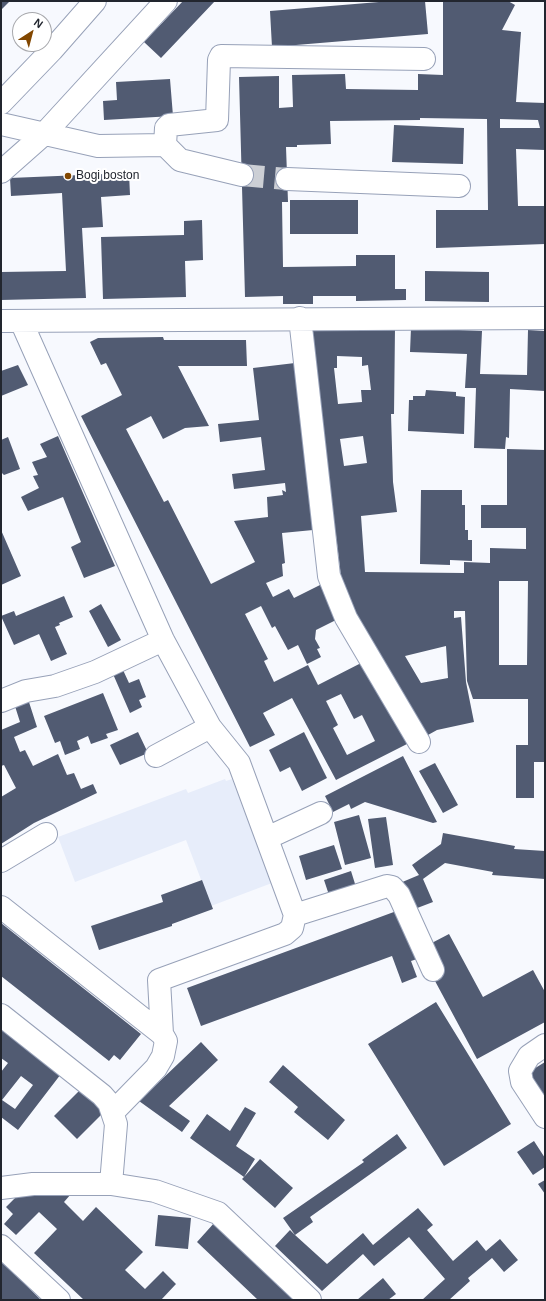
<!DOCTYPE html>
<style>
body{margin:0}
#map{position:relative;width:546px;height:1301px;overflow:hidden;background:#f7f9fe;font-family:Arial,sans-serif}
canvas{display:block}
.frame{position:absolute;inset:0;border:2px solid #22262f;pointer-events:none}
.north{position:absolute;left:12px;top:12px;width:40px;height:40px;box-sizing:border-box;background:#fff;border:1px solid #a7a8ac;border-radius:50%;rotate:36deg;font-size:11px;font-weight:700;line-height:16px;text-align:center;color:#22262f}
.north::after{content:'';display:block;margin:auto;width:14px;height:18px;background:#824700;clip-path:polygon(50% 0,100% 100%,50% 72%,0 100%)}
</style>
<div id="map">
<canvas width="546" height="1301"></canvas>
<div class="frame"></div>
<div class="north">N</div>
</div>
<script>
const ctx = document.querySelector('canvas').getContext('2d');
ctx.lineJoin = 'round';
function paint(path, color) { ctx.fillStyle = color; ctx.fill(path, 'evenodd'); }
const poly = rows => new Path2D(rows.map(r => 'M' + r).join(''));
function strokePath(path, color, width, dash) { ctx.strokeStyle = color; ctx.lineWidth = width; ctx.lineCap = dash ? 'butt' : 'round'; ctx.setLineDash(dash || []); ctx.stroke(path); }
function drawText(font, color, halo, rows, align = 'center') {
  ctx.font = font + ' Arial,sans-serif'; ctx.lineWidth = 4; ctx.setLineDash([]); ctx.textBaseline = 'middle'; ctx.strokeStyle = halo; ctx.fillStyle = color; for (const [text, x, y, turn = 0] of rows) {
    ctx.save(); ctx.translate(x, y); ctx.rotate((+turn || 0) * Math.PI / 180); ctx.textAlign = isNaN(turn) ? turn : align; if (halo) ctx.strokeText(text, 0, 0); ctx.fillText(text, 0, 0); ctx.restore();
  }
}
paint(poly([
 [225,779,226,781,232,779,272,883,211,906,186,840,75,882,58,837,186,789,188,793]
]), '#e7edfa');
paint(poly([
 [1,1,10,1,2,9],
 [183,1,215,1,161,58,144,42],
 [391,1,425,1,428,34,272,47,270,11],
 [443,1,508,1,515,5,502,30,521,32,516,102,545,103,545,150,516,149,518,206,545,206,545,244,436,248,436,210,488,210,487,119,420,118,420,120,330,121,331,144,297,145,297,147,286,147,288,202,282,202,283,267,356,266,356,255,395,255,395,289,406,289,406,300,356,301,356,296,313,296,313,304,283,304,283,296,245,297,239,77,279,76,279,108,293,107,292,75,345,74,346,89,418,90,418,74,443,75],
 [500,119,538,120,540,128,500,128],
 [170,79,173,116,104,120,103,101,117,100,116,82],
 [394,125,464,128,463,164,392,162],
 [129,173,130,195,101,197,103,227,82,228,86,298,1,300,1,272,66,271,62,193,11,196,10,178],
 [290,200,358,200,358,234,290,234],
 [202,220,203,260,185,261,186,297,103,299,101,237,184,235,184,221],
 [425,271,489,272,489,302,425,301],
 [310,327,395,328,394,414,391,414,393,482,397,512,361,516,365,572,464,573,464,562,490,563,490,548,526,549,526,528,481,528,481,505,507,505,507,449,545,450,545,762,534,762,534,798,516,798,516,745,528,745,528,699,473,699,467,681,465,611,454,611,454,618,461,617,466,682,474,722,437,730,428,735,352,610,341,577,336,535,333,535],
 [337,356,362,357,362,366,368,365,371,390,361,390,362,402,338,404,334,368,337,368],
 [363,436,367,463,344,466,340,439],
 [499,581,528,581,527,665,499,665],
 [446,646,448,678,421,683,405,656],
 [411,328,482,331,480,374,527,375,528,330,545,331,545,391,510,389,509,438,506,437,505,449,474,448,476,388,465,388,467,354,410,352],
 [163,337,164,340,246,340,247,366,178,366,209,426,185,428,163,439,151,416,126,429,164,502,168,500,211,584,255,562,234,521,268,517,267,497,283,495,282,490,286,492,285,483,234,489,232,474,265,470,261,437,220,442,218,424,259,420,253,368,295,363,313,530,282,533,285,563,282,564,283,576,266,583,273,597,289,589,294,598,320,585,338,619,316,630,315,639,320,648,317,649,321,657,307,664,298,645,288,650,275,626,272,628,261,606,245,614,268,659,264,661,274,682,308,665,318,685,365,661,407,744,336,780,292,698,263,713,275,735,250,747,81,416,122,395,106,363,101,365,90,342,98,338],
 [341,694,354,719,362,715,375,741,347,755,333,728,338,725,326,701],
 [18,365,28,385,1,396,1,371],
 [426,390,456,392,456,396,465,397,464,434,408,431,409,400,413,400,413,396,425,396],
 [58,436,115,566,84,578,71,547,81,542,63,497,28,511,21,497,39,488,33,476,38,475,32,462,47,457,40,444],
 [8,437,20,469,4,475,1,472,1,440],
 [421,490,462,490,462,505,465,505,465,530,468,530,468,540,472,540,472,561,450,560,450,565,420,564],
 [1,530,21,576,1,585],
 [64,596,73,617,59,623,60,625,55,627,67,654,51,661,39,634,14,645,1,616,14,611,16,616],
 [101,604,121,640,108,647,89,611],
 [123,670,129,683,139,679,146,697,139,700,142,707,130,713,113,674],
 [103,693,118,730,106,734,108,738,91,744,88,736,77,741,80,749,65,755,60,741,55,743,44,716],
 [28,699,37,727,14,737,20,752,25,750,33,766,58,754,67,775,74,773,81,789,93,784,97,793,34,823,1,844,1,797,16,788,4,765,1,766,1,730,20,722,14,703],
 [138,732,148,753,120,765,110,745],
 [304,732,327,778,302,791,290,767,280,772,269,750],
 [403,756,437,822,433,823,365,802,351,809,349,804,333,812,325,796],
 [435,763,458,805,443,813,419,771],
 [359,815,371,858,345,865,334,822],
 [386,817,393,865,375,868,368,819],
 [443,833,515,846,514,849,545,851,545,879,492,875,493,872,445,863,423,879,433,902,412,910,400,883,419,875,412,865,441,844],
 [334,845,342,869,306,880,299,856],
 [351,871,356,887,329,895,324,880],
 [202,880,213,909,172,924,172,926,99,950,91,926,163,902,161,895],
 [402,909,420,958,411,961,417,977,402,983,392,956,201,1026,187,988],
 [1,923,141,1034,120,1060,114,1055,109,1061,1,976],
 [449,934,483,997,533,970,545,992,545,1022,477,1059,435,981,442,977,426,946],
 [436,1002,511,1124,444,1166,368,1044],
 [1,1022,64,1070,18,1130,1,1117,1,1072,8,1063,1,1058],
 [21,1076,33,1085,15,1109,2,1100],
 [201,1042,218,1060,169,1106,190,1121,182,1132,139,1101],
 [545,1062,545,1108,524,1075],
 [283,1065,345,1120,328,1140,294,1112,298,1107,269,1082],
 [81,1089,104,1112,77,1139,54,1116],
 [245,1107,256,1113,236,1146,255,1159,244,1177,260,1159,293,1188,275,1208,242,1179,244,1177,190,1138,207,1114,230,1131],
 [397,1134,407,1148,310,1217,313,1222,295,1235,327,1264,363,1233,373,1245,418,1208,433,1225,427,1230,453,1261,477,1240,486,1251,500,1239,518,1260,504,1272,492,1258,468,1278,470,1281,449,1300,422,1300,445,1279,409,1237,374,1266,363,1254,322,1291,275,1246,290,1230,295,1235,283,1218,364,1162,362,1160],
 [534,1141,545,1158,545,1167,533,1175,517,1152],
 [545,1180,545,1194,538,1184],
 [19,1194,71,1194,64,1202,83,1221,96,1207,143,1252,125,1270,145,1289,163,1271,176,1284,161,1300,84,1300,34,1253,57,1229,39,1212,16,1235,4,1224,13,1214,6,1207],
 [158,1215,191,1218,188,1249,155,1246],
 [215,1222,297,1300,258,1300,197,1242],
 [1,1261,26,1285,41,1300,1,1300],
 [383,1278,396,1294,388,1300,357,1300]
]), '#515b72');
strokePath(poly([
 [242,175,287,179]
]), '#cccfd5', 22, [22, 11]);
const minor = poly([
 [1,124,98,146,165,145,166,128,169,125,217,120,219,60,221,56,424,59],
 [165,145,180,160,242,175],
 [1,172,44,134,166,1],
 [287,179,459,186],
 [300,318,329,576,346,618,419,742],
 [1,321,545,318],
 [21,321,163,640,210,727,239,763,295,915,292,928,285,934,159,980,162,1034],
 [1,701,26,691,55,686,95,672,163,640],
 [156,756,210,727],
 [267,838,321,813],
 [1,861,46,834],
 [1,907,162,1034,166,1041,163,1056,156,1068,113,1112],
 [295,915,387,886,392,887,399,895,433,970],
 [1,1015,102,1095,109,1103,116,1124,111,1184],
 [545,1045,529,1056,520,1071,522,1082,545,1117],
 [1,1188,33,1184,111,1184,155,1191,218,1213,310,1300],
 [1,1246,59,1300]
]);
const major = poly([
 [1,103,52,50,95,1]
]);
strokePath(minor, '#97a1b8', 24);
strokePath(major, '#97a1b8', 24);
strokePath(minor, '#fff', 22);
strokePath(major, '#fff', 22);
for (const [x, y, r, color] of [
 [68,176,4,"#824700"]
]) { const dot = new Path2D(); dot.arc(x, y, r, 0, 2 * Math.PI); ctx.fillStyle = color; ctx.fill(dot); strokePath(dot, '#fff', 1.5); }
drawText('12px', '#22262f', '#fff', [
 ["Bogi boston",76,176]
], 'left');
</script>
